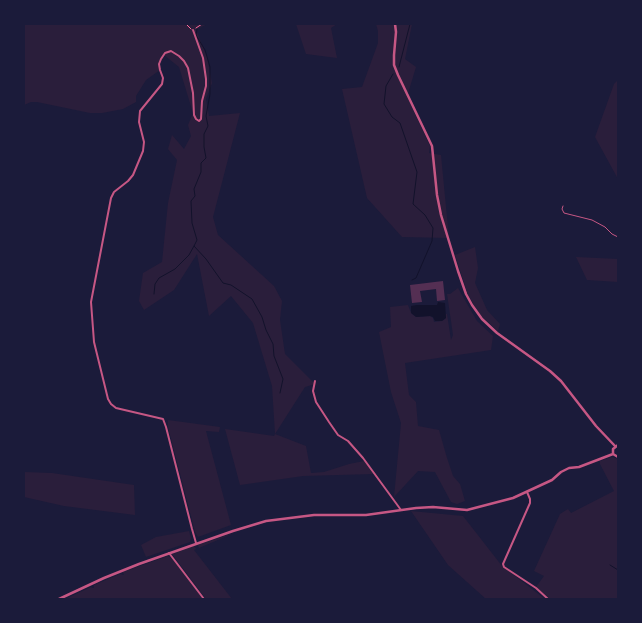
<!DOCTYPE html>
<style>
body{margin:0}
#map{position:relative;width:642px;height:623px;overflow:hidden;background:#1b1b3a;font-family:"PT Sans",sans-serif}
canvas{display:block}
.frame{position:absolute;inset:0;border:25px solid #1b1b3a;pointer-events:none}
</style>
<div id="map">
<canvas width="642" height="623"></canvas>
<div class="frame"></div>
</div>
<script>
const ctx = document.querySelector('canvas').getContext('2d');
ctx.lineJoin = 'round';
function paint(path, color) { ctx.fillStyle = color; ctx.fill(path, 'evenodd'); }
const poly = rows => new Path2D(rows.map(r => 'M' + r).join(''));
function strokePath(path, color, width, dash) { ctx.strokeStyle = color; ctx.lineWidth = width; ctx.lineCap = dash ? 'butt' : 'round'; ctx.setLineDash(dash || []); ctx.stroke(path); }
paint(poly([
 [24,24,207,24,196,30,207,57,212,83,206,99,209,116,240,113,213,217,218,235,274,286,282,301,280,320,285,354,315,384,305,387,275,434,306,446,311,473,324,472,349,464,364,461,374,474,303,476,240,485,225,429,274,436,275,434,272,386,253,323,231,296,209,316,197,254,174,290,144,310,139,301,143,273,162,262,168,203,177,160,168,149,172,135,184,149,191,136,188,125,193,113,179,67,164,55,159,64,160,70,146,80,136,96,136,102,123,109,102,113,90,113,37,102,31,102,24,105],
 [296,24,337,24,331,28,337,58,306,54],
 [376,24,412,24,405,59,416,67,407,97,430,146,429,153,441,155,449,238,402,237,367,198,342,89,362,87,378,43,378,31],
 [618,80,618,179,595,137,614,84],
 [475,247,478,268,475,283,487,310,500,324,498,331,480,315,468,295,455,255],
 [576,257,618,259,618,282,587,280],
 [458,288,477,321,493,336,491,350,405,363,409,395,416,402,418,426,439,430,447,458,453,476,460,484,465,501,457,504,451,502,435,472,418,471,394,497,401,423,391,392,379,332,391,327,390,307,408,305,411,313,416,317,430,316,433,318,434,322,442,321,446,318,446,314,447,314,451,340,453,335,447,294,450,294],
 [168,420,220,427,219,432,206,431,231,525,198,537,195,532,168,427],
 [612,457,618,459,618,599,550,599,536,587,544,576,534,571,560,514,568,509,571,513,614,491,600,464,600,461],
 [24,472,52,473,134,485,135,515,64,506,24,497],
 [411,511,463,516,502,566,545,599,486,599,448,565],
 [189,531,191,538,190,542,146,557,141,545,156,537],
 [234,533,199,548,198,545],
 [194,546,196,549,194,550,232,599,206,599,172,554],
 [168,556,172,558,203,599,65,599,91,587,92,588,94,588,94,585,120,574,124,575,123,572]
]), '#2a1e3b');
paint(poly([
 [438,302,445,303,446,318,442,321,435,321,433,317,430,316,416,317,411,313,411,306,417,305,437,305]
]), '#12122b');
strokePath(poly([
 [197,29,196,35,205,50,210,67,210,94,206,116,208,126,204,134,204,147,206,158,201,163,201,172,194,189,195,196,191,201,192,223,197,240,194,246,206,259,223,283,231,285,252,299,262,317,266,330,273,344,274,356,283,379,280,393],
 [399,67,410,24],
 [393,74,386,86,384,104,392,117,400,123,417,172,413,204,425,215,433,228,432,241,416,278,412,280],
 [154,294,155,284,159,278,175,269,189,255,194,246],
 [610,565,618,570]
]), '#12122b', 1);
paint(poly([
 [443,281,445,300,437,301,436,289,420,291,422,302,412,303,410,285]
]), '#542f53');
strokePath(poly([
 [186,24,191,29],
 [196,28,202,24]
]), '#ff6b9d', 1);
strokePath(poly([
 [563,206,562,209,564,213,592,220,605,227,612,234,618,237]
]), '#c65784', 1);
strokePath(poly([
 [193,30,203,58,206,79,206,86,202,101,201,119,199,121,196,119,194,115,193,93,188,68,184,61,179,56,171,51,165,53,161,59,159,64,160,70,163,78,162,84,140,111,139,122,144,142,143,151,133,175,128,181,114,192,111,198,91,302,94,342,108,399,111,404,116,408,163,419,166,427,192,529,196,543],
 [315,381,313,391,316,402,329,422,338,435,348,441,363,458,401,510],
 [527,492,530,499,530,503,503,564,504,567,536,588,548,599],
 [169,553,204,599]
]), '#c65784', 2);
strokePath(poly([
 [395,24,396,32,394,55,394,65,398,75,432,146,437,195,441,215,458,271,466,294,472,305,482,319,497,333,550,371,561,381,596,426,615,446],
 [613,454,613,449,618,445],
 [613,454,618,457],
 [59,599,104,578,139,564,233,531,266,521,314,515,366,515,416,508,433,507,467,510,513,498,552,480,561,472,569,468,579,467,613,454]
]), '#c65784', 2.5);
</script>
